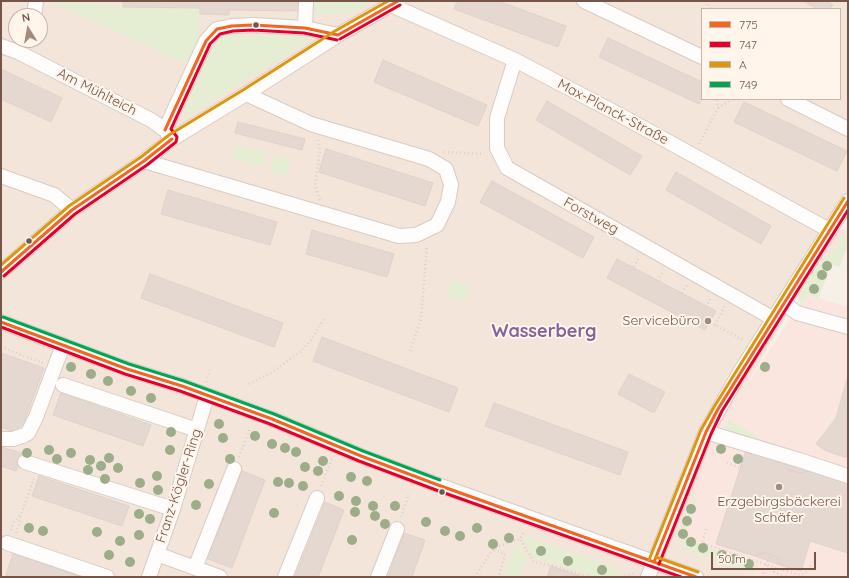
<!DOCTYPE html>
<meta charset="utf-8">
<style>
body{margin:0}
#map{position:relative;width:849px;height:578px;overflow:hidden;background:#f7f0e9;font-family:Quicksand,sans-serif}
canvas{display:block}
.frame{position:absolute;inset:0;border:2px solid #775448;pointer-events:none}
.legend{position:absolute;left:701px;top:8px;width:140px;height:92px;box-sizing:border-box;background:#fff5eb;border:1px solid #c9b5aa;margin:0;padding:5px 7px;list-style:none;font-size:12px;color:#775448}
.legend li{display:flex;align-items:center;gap:8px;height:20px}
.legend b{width:20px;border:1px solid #c9b5aa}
.north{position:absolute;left:8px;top:8px;width:40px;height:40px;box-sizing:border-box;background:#fff5eb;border:1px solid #c9b5aa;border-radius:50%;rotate:349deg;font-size:11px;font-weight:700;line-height:16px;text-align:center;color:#775448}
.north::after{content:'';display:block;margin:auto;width:14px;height:18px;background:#a48b80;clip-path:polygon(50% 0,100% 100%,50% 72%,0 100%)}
.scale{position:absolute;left:711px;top:552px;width:105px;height:18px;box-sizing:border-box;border:2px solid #775448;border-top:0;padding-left:5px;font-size:12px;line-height:14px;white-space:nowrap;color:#775448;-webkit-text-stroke:3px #fff5eb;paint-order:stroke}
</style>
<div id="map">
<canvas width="849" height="578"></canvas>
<div class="frame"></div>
<ul class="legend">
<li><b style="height:5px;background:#f26522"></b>775</li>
<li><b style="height:5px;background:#e4002b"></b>747</li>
<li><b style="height:5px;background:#dd960e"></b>A</li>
<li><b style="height:5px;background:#00a651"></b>749</li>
</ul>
<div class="north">N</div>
<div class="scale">50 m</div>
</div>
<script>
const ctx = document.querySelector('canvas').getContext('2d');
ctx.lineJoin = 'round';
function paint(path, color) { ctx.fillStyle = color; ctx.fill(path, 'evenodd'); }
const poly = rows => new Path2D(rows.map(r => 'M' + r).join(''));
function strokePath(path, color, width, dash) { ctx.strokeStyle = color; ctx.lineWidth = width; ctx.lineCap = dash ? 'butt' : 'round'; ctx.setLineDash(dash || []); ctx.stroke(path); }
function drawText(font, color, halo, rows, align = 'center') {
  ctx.font = font + ' Quicksand,sans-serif'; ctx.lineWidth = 4; ctx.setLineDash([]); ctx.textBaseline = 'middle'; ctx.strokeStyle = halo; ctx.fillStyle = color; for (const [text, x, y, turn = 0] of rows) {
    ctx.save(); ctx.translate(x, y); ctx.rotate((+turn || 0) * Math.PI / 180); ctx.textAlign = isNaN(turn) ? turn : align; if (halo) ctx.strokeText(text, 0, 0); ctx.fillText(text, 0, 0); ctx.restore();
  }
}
paint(poly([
 [1,1,848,1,848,214,840,228,848,231,848,235,802,283,781,326,730,411,709,451,680,538,682,544,689,551,761,577,1,577],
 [702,9,840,9,840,99,702,99],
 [16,16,40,16,40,40,16,40]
]), '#f3e5d9');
paint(poly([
 [807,294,848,307,848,577,761,577,689,551,682,544,680,538,709,451,719,426]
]), '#fbe6df');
paint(poly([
 [49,1,81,1,81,3,123,7,200,8,197,43,190,65],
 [316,1,373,1,352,13,331,14,316,14],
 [229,35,311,37,312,39,188,116,183,113,183,110,207,56,219,40,223,36],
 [235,145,267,152,264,166,232,159],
 [274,156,291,159,287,176,270,172],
 [848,235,848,252,845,251,840,267,831,265,818,299,807,294,802,304,799,301,797,294,802,283],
 [453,280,471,287,465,302,447,295],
 [729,420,766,442,765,444,723,432],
 [694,497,697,498,684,538,757,565,754,574,689,551,684,547,680,538],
 [525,536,626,572,610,577,594,577,560,565,535,560,523,540],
 [520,543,528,559,525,562,519,577,503,577,513,550]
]), '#e5edd3');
const building = poly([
 [123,1,303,1,303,11,229,10,229,15,200,14,200,8,123,7,123,1],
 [457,1,498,1,566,26,558,47,454,9,457,1],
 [803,1,830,1,829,3,833,5,830,9,817,9,803,1],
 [608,38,702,82,702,97,699,104,599,57,608,38],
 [383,60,487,105,478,126,374,82,383,60],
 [1,69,62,98,51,122,1,99,1,69],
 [547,101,642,156,630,175,536,120,547,101],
 [744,102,847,151,837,171,734,122,744,102],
 [238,122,305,139,302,150,235,133,238,122],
 [326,149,433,183,425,206,319,172,326,149],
 [676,172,771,226,761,244,666,190,676,172],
 [492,181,594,237,583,258,480,202,492,181],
 [168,190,277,222,270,245,161,214,168,190],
 [312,230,394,254,387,277,306,254,312,230],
 [617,259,716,311,705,330,607,278,617,259],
 [150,274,283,323,274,347,141,298,150,274],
 [322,337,458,388,449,412,313,361,322,337],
 [1,353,44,368,23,425,12,431,1,427,1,353],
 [629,374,665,392,654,413,618,394,629,374],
 [848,376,848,458,826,451,816,444,836,418,848,376],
 [61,393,151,425,143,446,53,415,61,393],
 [494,403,628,452,620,475,485,426,494,403],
 [1,447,22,453,16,471,1,466,1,447],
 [746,450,784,462,788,470,801,473,811,470,848,482,848,553,810,541,801,571,783,566,777,557,764,553,755,556,716,544,746,450],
 [784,462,811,470,801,473,788,470,784,462],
 [242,471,265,480,232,568,208,559,242,471],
 [39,476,129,506,122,526,32,496,39,476],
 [325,502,344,510,318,577,295,577,325,502],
 [404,533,425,540,412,577,388,577,404,533],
 [764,553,777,557,783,566,755,556,764,553],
 [13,554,58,569,81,577,13,577,6,575,13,554],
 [551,566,580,576,580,577,547,577,551,566]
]);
paint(building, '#e4d8d1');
strokePath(building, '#e0d2cb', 1);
const minor = poly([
 [584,1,702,57],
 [391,5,515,60,618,114,829,230],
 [34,16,36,1],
 [305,28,306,1],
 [1,46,18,52,151,120,165,130,170,137],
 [515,60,497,118,497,148,507,168,774,319],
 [788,99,848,129],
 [165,130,206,41,217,29,232,26,253,25,305,28,338,35],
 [144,161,399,236,416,235,437,225,448,202,451,185,446,169,429,159,311,124,246,94],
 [1,176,54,195,72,210],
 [1,272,72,210,144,161,172,139,246,94,338,35,398,1],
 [784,303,797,313,848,327],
 [1,322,127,369,182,386,272,419,361,456,438,485,696,577],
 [63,385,197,430],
 [706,432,799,460,848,476],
 [1,439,13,439,25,435,28,433,36,417,63,345],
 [25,462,173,509],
 [7,543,107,577],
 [157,554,220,577],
 [195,568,234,469],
 [149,577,173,509,207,396],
 [285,577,317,498],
 [378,577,397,529],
 [648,577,706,432,740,372,848,201]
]);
strokePath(minor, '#d6ccc6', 16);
strokePath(poly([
 [705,1,711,9],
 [718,108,733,99],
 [318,140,320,151,315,185,320,200],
 [699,144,718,108,717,99],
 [444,152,484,154],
 [634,267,639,257],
 [658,281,664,270],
 [682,293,687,285],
 [706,307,711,298],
 [710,322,745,341],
 [715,325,725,305],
 [1,347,43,363],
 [410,351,421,319,427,245],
 [206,382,210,370],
 [249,384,271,373,301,351,311,340,324,319],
 [239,457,250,428],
 [727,463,740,468,743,456],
 [321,486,332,459],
 [401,517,409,494],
 [706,529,702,543,776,568,801,575,809,570,812,562],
 [11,530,14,522,21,514,34,479],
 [16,533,21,515],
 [523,533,520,539,534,562,555,566,589,577],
 [494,550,505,554,499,577],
 [776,568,774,572,787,577],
 [475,577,491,552,494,548,520,539],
 [621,577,635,573],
 [762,577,770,555]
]), '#dad0cc', 2.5, [1, 3]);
strokePath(minor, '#fefdfc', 14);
strokePath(poly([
 [338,35,398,1],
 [165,130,206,41,217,29,232,26,253,25,305,28,338,35],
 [1,272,72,210,144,161,172,139],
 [1,322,127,369,182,386,272,419,361,456,438,485,696,577],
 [654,562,706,432,718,409,848,201]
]), '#f26522', 3);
strokePath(poly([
 [340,39,400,5],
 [4,276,75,214,147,165,176,142,177,137,171,129,210,44,220,34,233,31,253,30,304,33,337,40],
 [1,327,125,374,180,391,270,424,359,461,436,490,681,577],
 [659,564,711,434,722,411,848,210]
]), '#e4002b', 3);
strokePath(poly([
 [1,265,69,206,141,157,169,135,243,90,335,31,388,1],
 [656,557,698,572],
 [649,560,701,430,714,407,844,198]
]), '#dd960e', 3);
strokePath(poly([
 [3,317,129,364,184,381,274,414,363,451,440,480]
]), '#00a651', 3);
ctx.fillStyle = '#9dad8a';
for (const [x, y] of [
 [827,266],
 [822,275],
 [814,289],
 [71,367],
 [765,367],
 [91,374],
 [108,381],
 [131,391],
 [151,398],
 [219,424],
 [171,432],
 [255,436],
 [223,438],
 [272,444],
 [285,448],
 [721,449],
 [49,450],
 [170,450],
 [296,452],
 [27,453],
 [71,453],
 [109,458],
 [57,459],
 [230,459],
 [738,459],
 [90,460],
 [323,461],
 [101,466],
 [305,467],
 [118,468],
 [88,470],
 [318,471],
 [157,476],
 [351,477],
 [105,479],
 [367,481],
 [278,482],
 [140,483],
 [289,483],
 [209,484],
 [303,486],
 [158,490],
 [339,496],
 [356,501],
 [196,505],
 [373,506],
 [395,506],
 [691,509],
 [355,512],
 [274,513],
 [139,514],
 [375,516],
 [150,519],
 [687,521],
 [426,522],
 [385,524],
 [29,528],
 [477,528],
 [43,531],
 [445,531],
 [97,532],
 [683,534],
 [139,535],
 [460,536],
 [509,538],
 [352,540],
 [120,541],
 [691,542],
 [493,544],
 [703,548],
 [541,551],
 [109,555],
 [722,555],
 [734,559],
 [568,561],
 [130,562],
 [749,564],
 [602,570]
]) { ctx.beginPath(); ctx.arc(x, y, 5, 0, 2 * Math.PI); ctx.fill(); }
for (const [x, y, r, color] of [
 [256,25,3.5,"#775448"],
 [29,241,3.5,"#775448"],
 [708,321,4,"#a48b80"],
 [779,487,4,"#a48b80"],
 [442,492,3.5,"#775448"]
]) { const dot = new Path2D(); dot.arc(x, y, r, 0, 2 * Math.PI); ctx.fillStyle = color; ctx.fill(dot); strokePath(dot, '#fff5eb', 1.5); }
drawText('14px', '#775448', '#fff5eb', [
 ["Am Mühlteich",97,92,27],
 ["Max-Planck-Straße",613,112,28],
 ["Forstweg",591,216,29],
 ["Franz-Kögler-Ring",179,486,-72]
]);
drawText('14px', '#775448', '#fff5eb', [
 ["Servicebüro",700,321],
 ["Erzgebirgsbäckerei",779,502,"center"],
 ["Schäfer",779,518,"center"]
], 'right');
drawText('bold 18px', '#82639b', '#fff5eb', [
 ["Wasserberg",544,332]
]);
</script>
